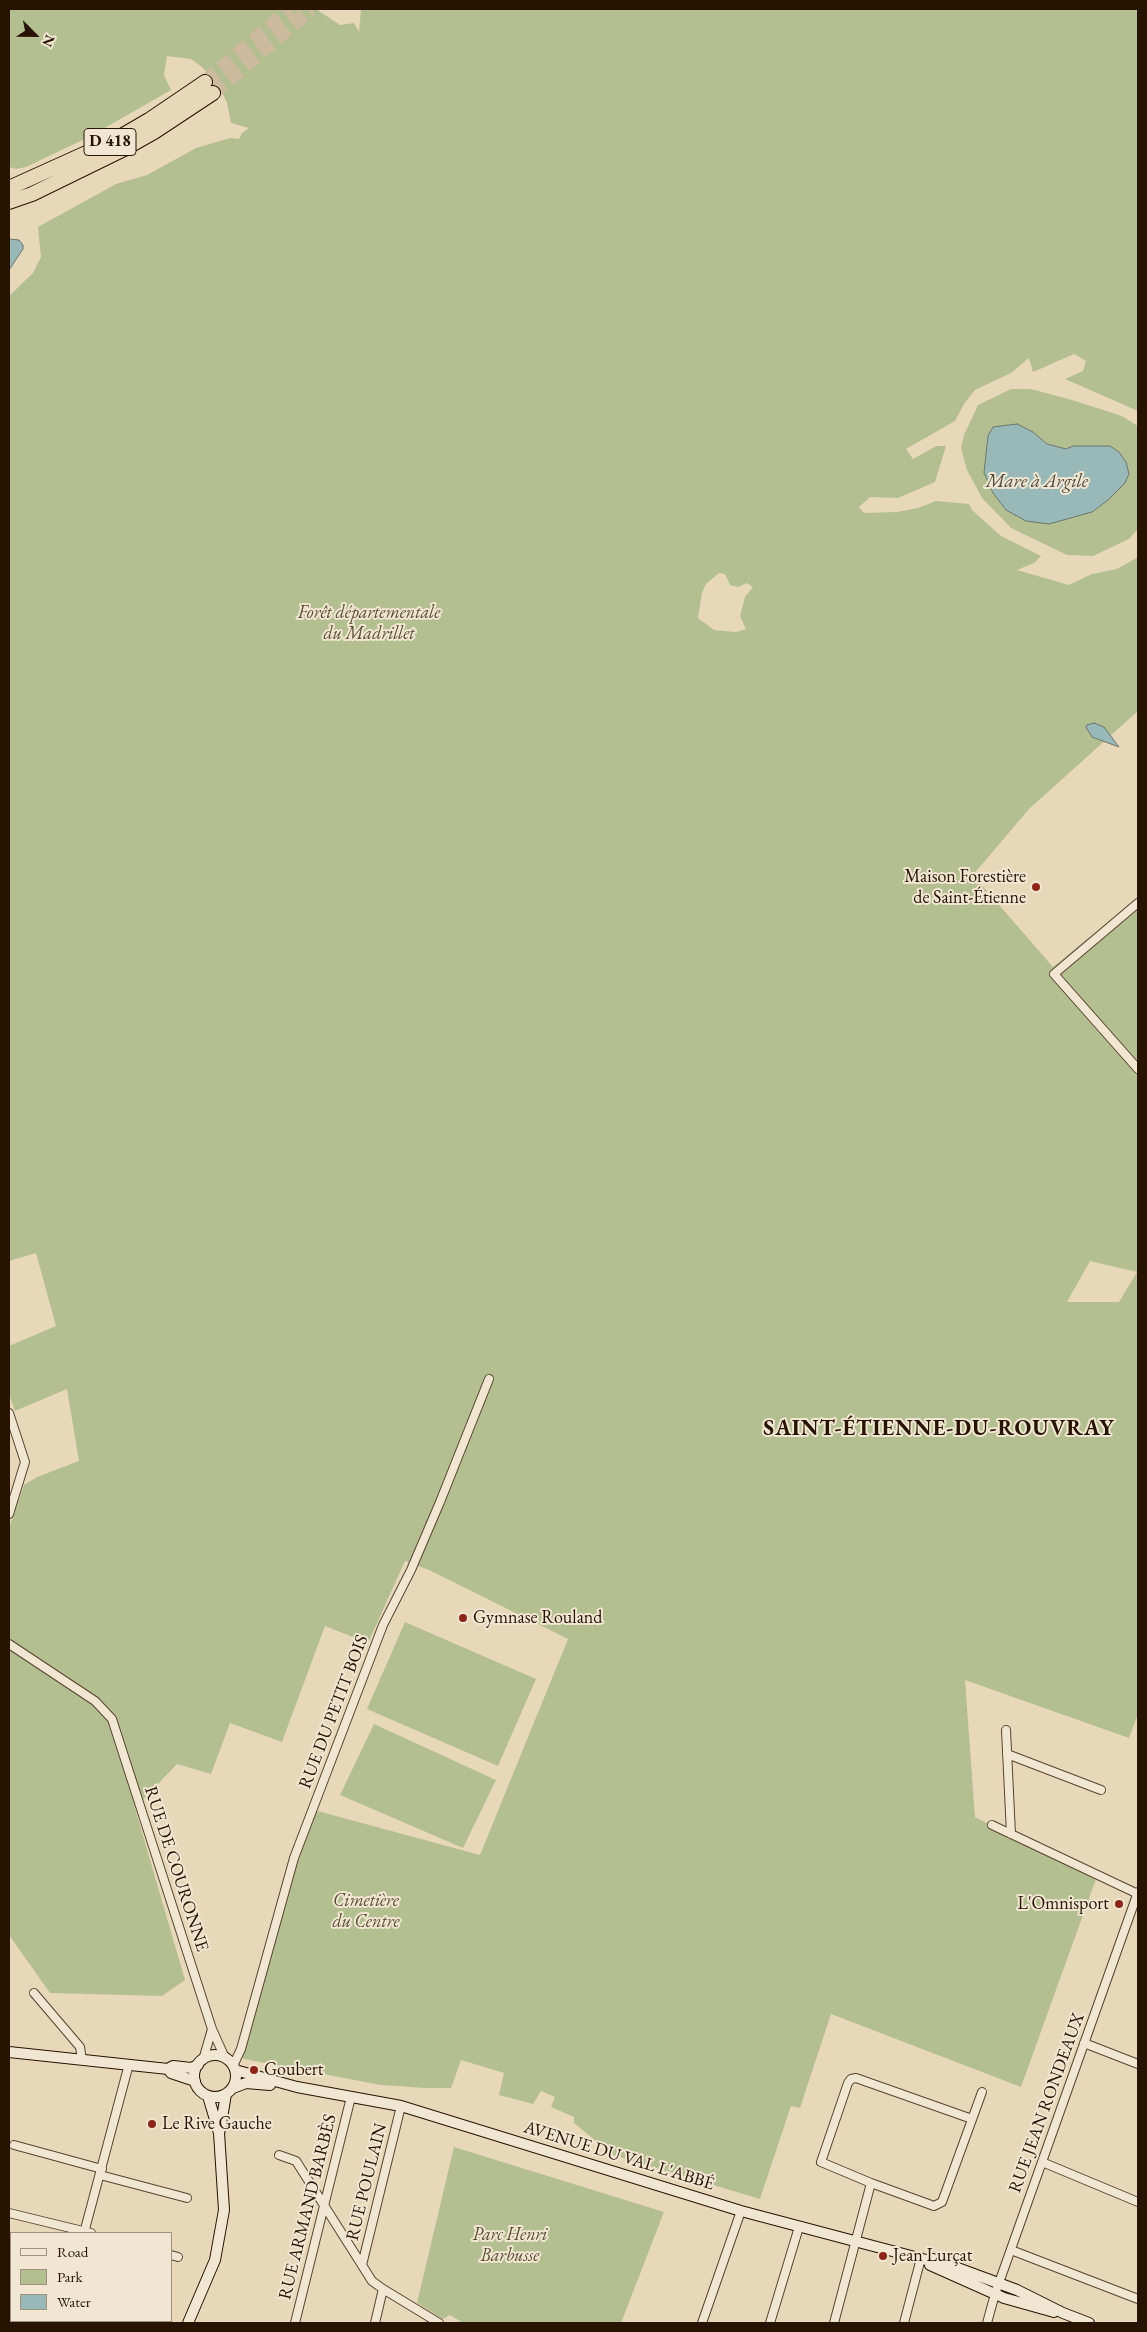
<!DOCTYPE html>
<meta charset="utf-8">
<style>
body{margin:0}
#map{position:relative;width:1147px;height:2332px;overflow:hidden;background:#e8d8ba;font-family:"EB Garamond",serif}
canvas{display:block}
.frame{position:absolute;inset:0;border:10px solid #271300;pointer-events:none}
.legend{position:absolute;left:10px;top:2232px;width:162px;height:90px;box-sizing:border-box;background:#f0e6d2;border:1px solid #a0927e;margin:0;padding:6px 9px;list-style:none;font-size:15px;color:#271300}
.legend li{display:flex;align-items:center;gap:10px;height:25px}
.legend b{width:25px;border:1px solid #a0927e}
.north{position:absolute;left:10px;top:10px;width:50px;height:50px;-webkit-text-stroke:4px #f0e6d2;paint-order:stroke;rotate:113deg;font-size:14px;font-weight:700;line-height:20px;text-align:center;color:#271300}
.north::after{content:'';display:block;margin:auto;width:18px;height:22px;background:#271300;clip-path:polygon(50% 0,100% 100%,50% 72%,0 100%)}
</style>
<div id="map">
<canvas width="1147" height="2332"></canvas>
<div class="frame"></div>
<ul class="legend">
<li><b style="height:6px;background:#f0e6d2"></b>Road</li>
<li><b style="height:14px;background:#b4bf91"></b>Park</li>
<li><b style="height:14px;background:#99b8b8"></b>Water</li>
</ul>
<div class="north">N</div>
</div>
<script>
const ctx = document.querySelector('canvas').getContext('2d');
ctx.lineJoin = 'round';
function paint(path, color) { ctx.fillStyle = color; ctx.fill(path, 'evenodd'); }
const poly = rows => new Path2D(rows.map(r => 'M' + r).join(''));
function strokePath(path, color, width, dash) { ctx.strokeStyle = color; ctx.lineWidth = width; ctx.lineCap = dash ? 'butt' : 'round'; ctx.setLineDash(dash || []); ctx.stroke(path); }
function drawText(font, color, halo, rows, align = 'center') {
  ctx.font = font + ' "EB Garamond",serif'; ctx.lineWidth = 4; ctx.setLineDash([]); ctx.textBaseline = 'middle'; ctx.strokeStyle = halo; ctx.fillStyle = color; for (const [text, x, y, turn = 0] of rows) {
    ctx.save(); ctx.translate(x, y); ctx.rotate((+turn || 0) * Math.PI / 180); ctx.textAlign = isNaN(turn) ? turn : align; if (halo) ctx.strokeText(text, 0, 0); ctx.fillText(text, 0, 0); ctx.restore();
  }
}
paint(poly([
 [9,9,316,9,340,25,354,23,359,32,361,9,1138,9,1138,411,1065,379,1083,371,1086,361,1074,354,1033,372,1029,358,1011,373,975,390,964,404,955,421,906,449,913,459,936,446,946,446,935,482,898,498,870,497,859,507,864,513,897,512,918,508,936,501,969,504,972,510,1001,536,1041,556,1034,563,1017,570,1069,585,1092,574,1117,569,1138,557,1138,711,1029,809,973,875,1053,967,1138,897,1138,1714,1129,1738,965,1680,975,1817,1096,1879,1021,2087,831,2014,800,2108,791,2106,760,2199,613,2155,574,2123,574,2117,551,2107,555,2097,541,2091,533,2104,499,2095,504,2073,461,2060,451,2088,425,2088,381,2085,244,2059,242,2056,296,1859,314,1810,480,1855,568,1639,429,1570,405,1561,368,1643,325,1626,282,1742,230,1723,211,1774,177,1764,135,1808,185,1980,162,1996,50,1993,9,1935,9,1528,24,1485,37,1477,79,1461,67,1389,15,1411,9,1394,9,1346,56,1326,36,1253,9,1261,9,296,33,273,41,257,38,227,116,184,147,175,196,148,230,138,239,139,242,133,249,128,231,123,227,103,219,86,202,67,191,59,167,56,164,75,171,90,89,137,26,167,16,169,9,167],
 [719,573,725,574,730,585,738,587,747,583,753,587,745,597,740,616,746,629,736,632,714,630,698,618,702,593,706,584],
 [1090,1261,1137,1272,1119,1302,1067,1302],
 [1011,389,1031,389,1072,400,1122,416,1138,426,1138,529,1129,539,1093,556,1067,555,1011,528,982,498,967,470,961,448,964,435,978,405],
 [1033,432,1047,444,1066,449,1073,446,1110,446,1124,483,1108,500,1092,512,1006,510,993,493,984,473],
 [405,1622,536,1679,498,1766,367,1709],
 [374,1724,496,1780,463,1848,340,1795],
 [454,2147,664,2212,621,2323,463,2323,450,2315,443,2319,417,2303]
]), '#b4bf91');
const water = poly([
 [9,239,19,240,23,245,23,249,9,270,9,239],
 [1017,424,1033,432,1047,444,1066,449,1073,446,1110,446,1119,452,1126,462,1129,474,1125,483,1108,500,1092,512,1049,524,1026,521,1006,510,993,493,984,473,988,436,993,427,1017,424],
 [1094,723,1104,727,1119,747,1092,737,1086,727,1087,725,1094,723]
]);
paint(water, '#99b8b8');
strokePath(water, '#6b766e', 1);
strokePath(poly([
 [205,82,290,9],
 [213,93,311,9]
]), '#cbba9e', 14, [14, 7]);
const street = poly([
 [1138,903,1054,974,1138,1069],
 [9,1413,25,1462,9,1514],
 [9,1644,95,1701,112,1719,212,2029,225,2058],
 [1006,1730,1011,1834],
 [1007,1754,1101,1790],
 [992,1825,1138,1894],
 [34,1993,80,2047,82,2060],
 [1084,2043,1138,2064],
 [203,2060,212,2029],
 [233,2066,241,2049,294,1858,383,1625,411,1570,440,1502,489,1379],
 [14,2145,102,2169],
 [279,2155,296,2161,372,2281,383,2289,375,2323],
 [1042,2162,1138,2202],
 [100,2175,187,2198],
 [871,2183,821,2162,848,2083,851,2079,856,2078,972,2119],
 [9,2213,91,2233],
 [84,2233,129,2064],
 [1011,2250,1138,2299],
 [171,2255,178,2257],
 [362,2265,401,2106],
 [9,2285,11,2286],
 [383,2289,439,2323],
 [9,2313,11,2314],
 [34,2321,42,2323],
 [61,2323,61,2321],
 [295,2323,351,2097],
 [702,2323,741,2211],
 [770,2323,799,2227],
 [834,2323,871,2183,934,2206,942,2202,982,2092],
 [904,2323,921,2258],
 [987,2323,995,2294,1138,1892]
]);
const secondary = poly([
 [9,2052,168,2069,171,2073,195,2081],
 '194 2076a21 21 0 1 1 42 0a21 21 0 1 1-42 0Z',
 [168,2069,173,2066,191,2068,198,2065],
 [235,2070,297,2087,401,2106,741,2211,930,2261,933,2259,1017,2290,1063,2313,1089,2323],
 [233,2088,246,2083,270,2085],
 [220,2130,226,2094],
 [930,2261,930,2265,1004,2298,1054,2312],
 [188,2323,215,2260,224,2210,219,2133,208,2096]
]);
const highway = poly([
 [9,188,113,141,149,120,205,82],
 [9,202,32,194,124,149,154,132,213,93]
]);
strokePath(street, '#57442e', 10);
strokePath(secondary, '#271300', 12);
strokePath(highway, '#271300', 16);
strokePath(street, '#f0e6d2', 8);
strokePath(secondary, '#f0e6d2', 10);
strokePath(highway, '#e8d8ba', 14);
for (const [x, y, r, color] of [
 [1036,887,5,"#8f2418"],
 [463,1618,5,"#8f2418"],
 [1119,1904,5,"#8f2418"],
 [254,2070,5,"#8f2418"],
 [152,2124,5,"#8f2418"],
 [883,2256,5,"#8f2418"]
]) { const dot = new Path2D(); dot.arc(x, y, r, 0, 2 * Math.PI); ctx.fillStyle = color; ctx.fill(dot); strokePath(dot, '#f0e6d2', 2); }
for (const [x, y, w] of [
 [110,142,52]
]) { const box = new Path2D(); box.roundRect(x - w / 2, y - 13.5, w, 27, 4); ctx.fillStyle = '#f0e6d2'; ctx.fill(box); strokePath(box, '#271300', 1); }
drawText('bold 16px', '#271300', null, [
 ["D 418",110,142]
]);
drawText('italic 18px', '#584f33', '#f0e6d2', [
 ["Forêt départementale",369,613],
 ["du Madrillet",369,634],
 ["Cimetière",366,1901],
 ["du Centre",366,1922],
 ["Parc Henri",510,2235],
 ["Barbusse",510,2256]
]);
drawText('18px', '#271300', '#f0e6d2', [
 ["Maison Forestière",1026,877,"right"],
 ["de Saint-Étienne",1026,898,"right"],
 ["Gymnase Rouland",473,1618],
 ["L'Omnisport",1109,1904,"right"],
 ["Goubert",264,2070],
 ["Le Rive Gauche",162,2124],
 ["Jean Lurçat",893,2256]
], 'left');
drawText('18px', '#271300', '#f0e6d2', [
 ["RUE DU PETIT BOIS",334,1712,-69],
 ["RUE DE COURONNE",176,1869,72],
 ["RUE JEAN RONDEAUX",1047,2103,-70],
 ["AVENUE DU VAL L'ABBÉ",619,2156,17],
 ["RUE POULAIN",367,2182,-76],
 ["RUE ARMAND BARBÈS",308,2207,-76]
]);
drawText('italic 19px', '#4f4d40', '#f0e6d2', [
 ["Mare à Argile",1037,482]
]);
ctx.letterSpacing = '1px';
drawText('bold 22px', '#271300', '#f0e6d2', [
 ["SAINT-ÉTIENNE-DU-ROUVRAY",939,1429]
]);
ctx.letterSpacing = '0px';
</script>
